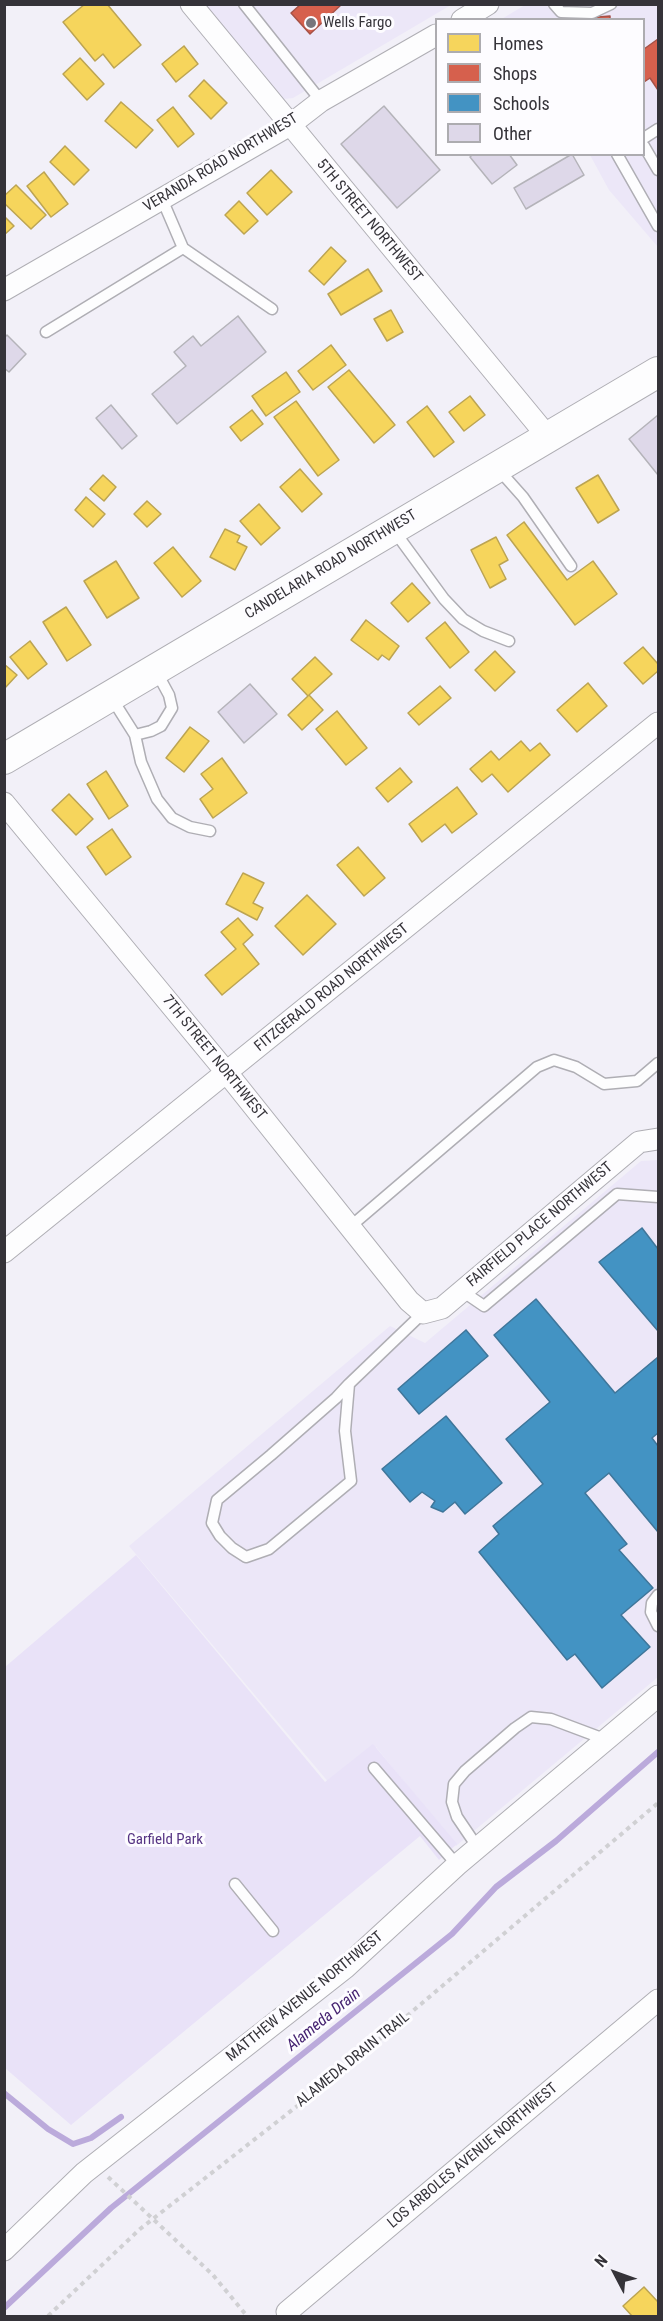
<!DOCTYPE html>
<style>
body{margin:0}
#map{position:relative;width:663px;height:2321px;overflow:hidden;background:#f2f0f8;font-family:"Roboto Condensed",sans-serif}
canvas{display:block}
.frame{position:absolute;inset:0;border:6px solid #353339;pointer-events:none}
.legend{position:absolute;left:435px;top:18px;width:210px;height:138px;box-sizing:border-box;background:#fdfcff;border:2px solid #adacb0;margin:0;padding:8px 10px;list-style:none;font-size:18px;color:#353339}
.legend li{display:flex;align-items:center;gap:12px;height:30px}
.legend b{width:30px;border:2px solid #adacb0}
.north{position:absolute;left:585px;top:2243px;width:60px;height:60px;-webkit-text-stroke:4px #fdfcff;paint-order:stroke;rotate:311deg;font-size:16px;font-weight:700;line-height:24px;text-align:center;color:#353339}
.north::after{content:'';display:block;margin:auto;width:21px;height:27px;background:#353339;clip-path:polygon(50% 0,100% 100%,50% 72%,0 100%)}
</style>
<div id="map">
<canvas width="663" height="2321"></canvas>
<div class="frame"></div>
<ul class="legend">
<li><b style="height:16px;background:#f6d55c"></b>Homes</li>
<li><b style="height:16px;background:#d6604d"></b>Shops</li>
<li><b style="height:16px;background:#4393c3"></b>Schools</li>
<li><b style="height:16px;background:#ded8e9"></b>Other</li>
</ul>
<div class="north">N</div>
</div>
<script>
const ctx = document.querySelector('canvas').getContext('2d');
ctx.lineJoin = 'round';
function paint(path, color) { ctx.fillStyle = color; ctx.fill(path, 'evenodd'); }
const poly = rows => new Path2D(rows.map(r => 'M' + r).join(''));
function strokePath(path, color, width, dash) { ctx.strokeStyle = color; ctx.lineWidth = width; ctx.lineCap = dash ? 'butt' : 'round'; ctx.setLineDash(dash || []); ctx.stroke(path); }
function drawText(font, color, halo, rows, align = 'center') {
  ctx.font = font + ' "Roboto Condensed",sans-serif'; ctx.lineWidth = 6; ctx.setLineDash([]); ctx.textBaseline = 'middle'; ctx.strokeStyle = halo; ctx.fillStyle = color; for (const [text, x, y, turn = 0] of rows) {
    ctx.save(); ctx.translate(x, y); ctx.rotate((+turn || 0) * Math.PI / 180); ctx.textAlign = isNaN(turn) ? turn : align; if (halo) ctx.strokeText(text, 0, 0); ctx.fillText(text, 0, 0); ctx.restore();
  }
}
paint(poly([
 [203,5,451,5,293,98,284,99,276,95],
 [525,5,658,5,658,247,609,190,590,155,644,154,644,20,500,20],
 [658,1160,658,1677,456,1846,376,1747,330,1784,129,1546,390,1326,425,1343,641,1161]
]), '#ece7f8');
paint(poly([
 [136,1555,325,1782,373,1744,457,1844,439,1860,420,1836,71,2125,5,2068,5,1667]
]), '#e9e2f8');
const homes = poly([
 [85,4,107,4,141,45,114,68,103,54,95,61,63,22,85,4],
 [184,46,198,64,176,82,162,64,184,46],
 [80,58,104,84,87,100,63,74,80,58],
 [204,80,227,103,211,119,189,96,204,80],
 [121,102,153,130,136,148,105,121,121,102],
 [173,107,194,134,178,147,157,120,173,107],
 [65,146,89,170,74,185,50,162,65,146],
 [271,170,292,192,267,215,247,193,271,170],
 [44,172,68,204,51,217,27,186,44,172],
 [16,185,46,215,31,229,4,203,4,196,16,185],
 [239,201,258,221,244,234,225,215,239,201],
 [4,216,14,226,4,235,4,216],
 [331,247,346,261,324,285,309,271,331,247],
 [368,269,382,291,341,315,328,294,368,269],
 [391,310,403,332,387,341,374,319,391,310],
 [331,345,346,365,313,390,298,371,331,345],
 [349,370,395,425,374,443,328,387,349,370],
 [286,372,300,392,266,416,252,396,286,372],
 [470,396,485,415,464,431,449,412,470,396],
 [296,401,339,460,318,476,274,417,296,401],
 [427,406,454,442,434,457,407,422,427,406],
 [252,410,263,424,241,441,230,427,252,410],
 [300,469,322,494,302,512,280,487,300,469],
 [103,475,116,487,104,501,90,489,103,475],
 [598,475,619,510,598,523,576,488,598,475],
 [86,497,105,514,93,527,75,510,86,497],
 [147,501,161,514,147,527,134,514,147,501],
 [259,504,280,528,261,545,240,521,259,504],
 [524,522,567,580,593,561,617,594,575,625,507,535,524,522],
 [225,529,240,536,237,542,247,547,235,570,210,557,225,529],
 [496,537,508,560,499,565,506,579,490,588,471,550,496,537],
 [173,547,201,581,182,597,154,563,173,547],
 [116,561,139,598,107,618,84,581,116,561],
 [412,583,430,603,408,622,391,603,412,583],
 [66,607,91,645,67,661,43,622,66,607],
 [366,620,399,646,389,660,382,655,378,660,351,640,366,620],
 [445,622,469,652,450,668,426,638,445,622],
 [30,641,47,664,28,679,10,657,30,641],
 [643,647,658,664,658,671,643,684,624,663,643,647],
 [495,651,515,672,495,691,475,670,495,651],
 [315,657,332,674,309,695,323,710,302,730,288,715,308,696,292,679,315,657],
 [4,664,17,675,4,689,4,664],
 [588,683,607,706,577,732,557,710,588,683],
 [440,686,451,698,419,725,408,713,440,686],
 [337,711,367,748,346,765,316,729,337,711],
 [190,727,209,741,184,772,166,758,190,727],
 [521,741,530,751,540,743,550,755,508,792,492,774,482,782,470,769,491,751,499,760,521,741],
 [222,758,247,793,213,818,200,799,213,789,201,774,222,758],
 [400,768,412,782,388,802,376,788,400,768],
 [106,771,128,806,109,819,87,784,106,771],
 [457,787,477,814,452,833,445,824,422,842,409,824,457,787],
 [69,794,93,819,76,835,52,810,69,794],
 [112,829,131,857,106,875,87,847,112,829],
 [358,847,385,878,364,896,337,865,358,847],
 [243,873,264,883,253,903,263,908,257,920,226,904,243,873],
 [307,895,336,924,303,955,275,926,307,895],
 [238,918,253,935,243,944,259,964,222,995,205,975,236,949,221,932,238,918],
 [644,2287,658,2302,658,2316,632,2316,623,2306,644,2287]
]);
paint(homes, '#f6d55c');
strokePath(homes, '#bca452', 1.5);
const shops = poly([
 [301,4,342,4,310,34,291,13,301,4],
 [610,16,610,20,562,20,610,16],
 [658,39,658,90,650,78,644,82,644,49,658,39]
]);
paint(shops, '#d6604d');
strokePath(shops, '#a65247', 1.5);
const schools = poly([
 [642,1228,658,1249,658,1331,599,1262,642,1228],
 [536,1299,615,1393,658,1357,658,1433,652,1438,658,1446,658,1532,609,1473,585,1493,627,1544,619,1550,653,1588,621,1615,650,1647,602,1688,575,1654,567,1660,479,1552,499,1534,493,1526,543,1484,506,1439,550,1402,494,1335,536,1299],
 [466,1330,488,1356,419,1414,398,1389,466,1330],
 [446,1416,502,1483,465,1514,455,1502,443,1512,431,1507,435,1501,422,1492,410,1502,382,1469,446,1416]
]);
paint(schools, '#4393c3');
strokePath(schools, '#3f769a', 1.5);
strokePath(poly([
 [4,2093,48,2129,73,2144,91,2138,121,2117],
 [4,2308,111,2208,452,1934,496,1887,556,1841,658,1752]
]), '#bbaadb', 6);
const building = poly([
 [384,106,440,170,397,208,341,144,384,106],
 [473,154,509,154,517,165,492,184,470,157,473,154],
 [572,154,584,175,526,209,514,188,572,154],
 [238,316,266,352,177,424,152,394,186,366,174,352,193,336,201,346,238,316],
 [7,335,26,354,9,372,4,368,4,338,7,335],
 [111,405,137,436,122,449,96,418,111,405],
 [658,415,658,475,629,439,658,415],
 [250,684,277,714,244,743,218,712,250,684]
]);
paint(building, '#ded8e9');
strokePath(building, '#b4b3b9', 1.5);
const service = poly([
 [244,4,321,101],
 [554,4,561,12,592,13,611,4],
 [644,138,658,129],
 [644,146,658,170],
 [617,154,658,226],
 [183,248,272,309],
 [46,332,183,248,162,199],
 [499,470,523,497,571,566],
 [395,532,444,599,463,619,483,631,509,641],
 [111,697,135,735,141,762,157,799,172,818,190,827,210,831],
 [135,735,151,731,161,726,172,708,169,695,156,671],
 [351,1226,537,1067,554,1060,576,1067,604,1084,637,1081,658,1063],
 [462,1291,484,1306,617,1194,658,1197],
 [349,1384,345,1431,351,1481,269,1549,246,1557,232,1548,220,1536,212,1523,217,1500,271,1455,336,1398,349,1384,423,1313],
 [658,1595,652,1603,651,1612,658,1626],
 [374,1768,457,1865],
 [478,1848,457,1817,452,1802,454,1784,465,1771,515,1728,531,1717,551,1719,607,1740],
 [235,1884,273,1931]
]);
const minor = poly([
 [191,4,548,437],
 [462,20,488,4],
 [4,290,290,125,321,101,436,35],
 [4,803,227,1073,409,1301,423,1313,442,1308,639,1142,658,1139],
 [4,1252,658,723],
 [4,2250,84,2173,345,1968,457,1865,658,1696],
 [287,2312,658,2000]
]);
const secondary = poly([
 [4,759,658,372]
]);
strokePath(service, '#afaeb4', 13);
strokePath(minor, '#afaeb4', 23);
strokePath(secondary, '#afaeb4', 32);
strokePath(poly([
 [108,2177,213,2275,247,2316],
 [48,2316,140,2229,342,2071,658,1803]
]), '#d0d0d3', 4, [4.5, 4.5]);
strokePath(service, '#fdfdfe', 10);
strokePath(minor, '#fdfdfe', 21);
strokePath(secondary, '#fdfdfe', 30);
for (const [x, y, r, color] of [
 [311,23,6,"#77757c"]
]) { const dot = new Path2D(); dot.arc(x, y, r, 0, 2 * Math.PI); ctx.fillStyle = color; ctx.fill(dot); strokePath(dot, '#fdfcff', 2); }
drawText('15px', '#353339', '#fdfcff', [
 ["Wells Fargo",323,23]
], 'left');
drawText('15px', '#353339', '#fdfcff', [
 ["VERANDA ROAD NORTHWEST",221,163,-31],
 ["5TH STREET NORTHWEST",369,221,50],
 ["CANDELARIA ROAD NORTHWEST",331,565,-31],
 ["FITZGERALD ROAD NORTHWEST",332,988,-39],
 ["7TH STREET NORTHWEST",214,1058,51],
 ["FAIRFIELD PLACE NORTHWEST",540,1225,-40],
 ["MATTHEW AVENUE NORTHWEST",305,1997,-39],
 ["ALAMEDA DRAIN TRAIL",353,2060,-39],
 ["LOS ARBOLES AVENUE NORTHWEST",473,2156,-40]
]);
drawText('15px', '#553383', '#fdfcff', [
 ["Garfield Park",165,1840]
]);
drawText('italic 16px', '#442170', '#fdfcff', [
 ["Alameda Drain",324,2020,-39]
]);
</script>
